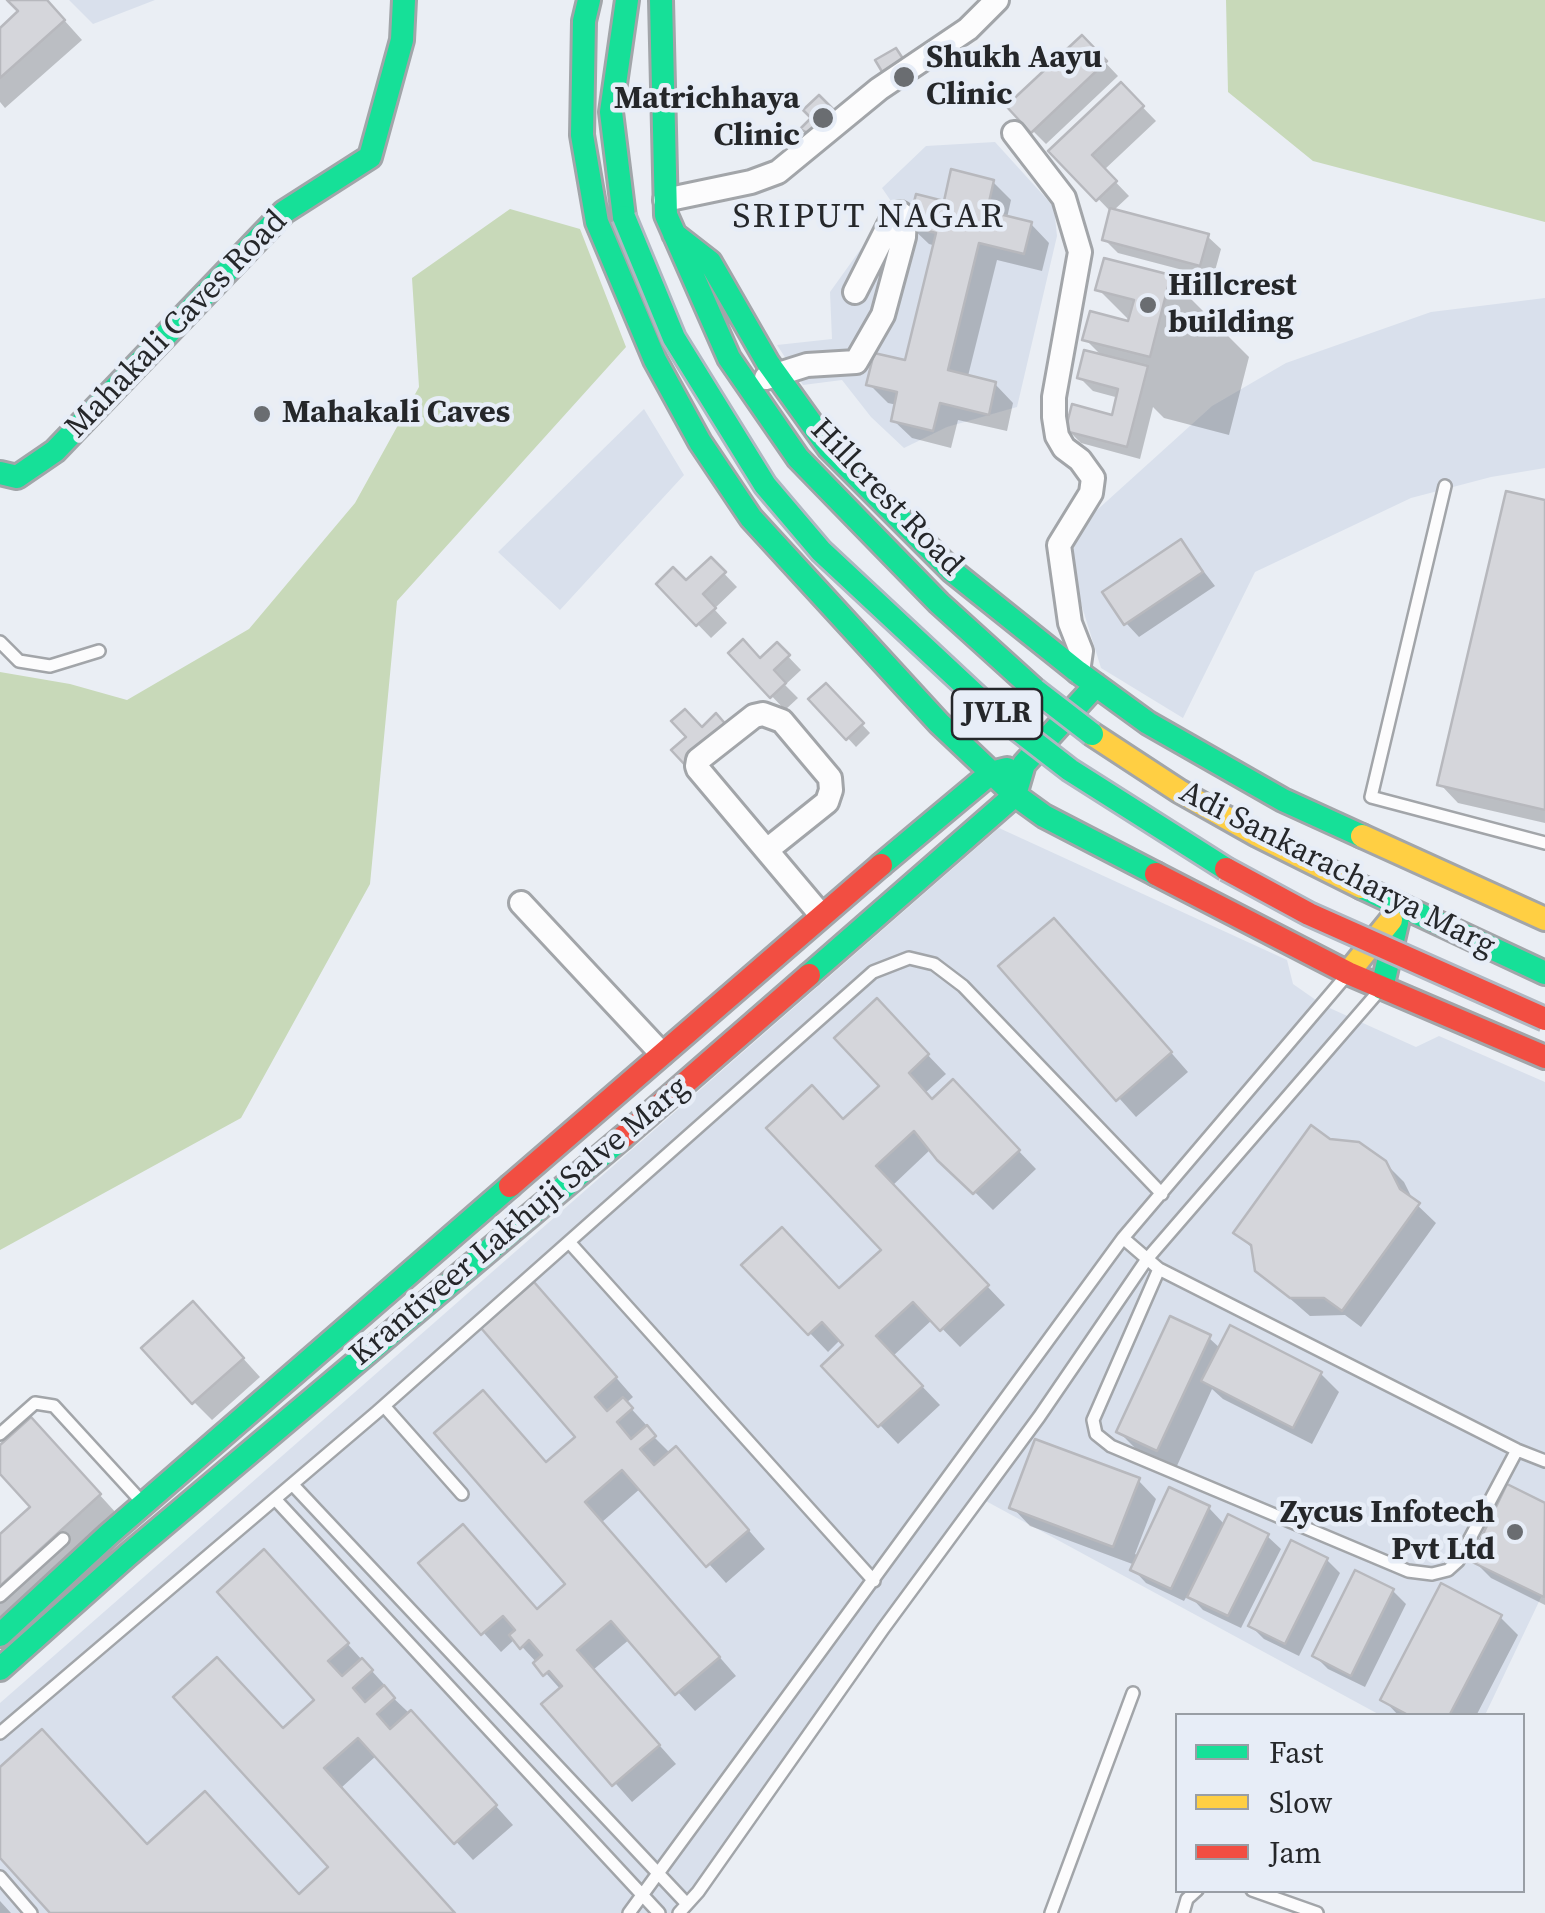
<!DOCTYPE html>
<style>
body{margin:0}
#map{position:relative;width:1545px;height:1913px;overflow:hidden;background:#eaeef4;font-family:"Source Serif 4",serif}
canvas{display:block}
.legend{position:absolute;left:1175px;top:1713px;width:350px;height:180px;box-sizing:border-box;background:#e7edf7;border:2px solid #999ea5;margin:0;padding:12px 18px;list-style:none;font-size:30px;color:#25272a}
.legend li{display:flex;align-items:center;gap:20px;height:50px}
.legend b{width:50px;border:2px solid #999ea5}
</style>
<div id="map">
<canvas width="1545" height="1913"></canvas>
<ul class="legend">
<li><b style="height:12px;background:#16e098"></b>Fast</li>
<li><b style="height:12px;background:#ffcf43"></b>Slow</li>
<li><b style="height:12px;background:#f24e42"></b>Jam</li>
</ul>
</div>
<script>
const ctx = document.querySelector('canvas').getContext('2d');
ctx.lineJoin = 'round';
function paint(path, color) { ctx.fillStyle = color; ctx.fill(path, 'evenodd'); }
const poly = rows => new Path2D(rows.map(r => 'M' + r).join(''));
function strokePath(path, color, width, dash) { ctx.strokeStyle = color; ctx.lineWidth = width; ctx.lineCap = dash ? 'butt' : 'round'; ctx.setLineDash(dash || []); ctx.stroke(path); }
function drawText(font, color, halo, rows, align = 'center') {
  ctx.font = font + ' "Source Serif 4",serif'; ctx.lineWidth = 9; ctx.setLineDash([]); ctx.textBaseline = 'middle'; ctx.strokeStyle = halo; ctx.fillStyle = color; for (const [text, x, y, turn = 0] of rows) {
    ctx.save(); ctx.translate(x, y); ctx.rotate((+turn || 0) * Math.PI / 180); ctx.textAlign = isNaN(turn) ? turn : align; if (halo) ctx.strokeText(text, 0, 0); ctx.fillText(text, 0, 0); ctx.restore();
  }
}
paint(poly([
 [69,0,155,0,93,24],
 [995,142,1054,207,1057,236,1017,407,947,427,904,448,871,417,842,380,803,385,777,345,832,339,830,292,893,204,882,188,926,146],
 [1545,298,1545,468,1491,477,1411,498,1255,572,1183,718,1101,668,1075,584,1070,556,1086,520,1212,406,1286,363,1431,312],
 [644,409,684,475,560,610,498,552],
 [999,828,1287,960,1293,984,1323,1005,1416,1047,1439,1036,1545,1082,1545,1589,1485,1715,1380,1715,984,1500,683,1913,0,1913,0,1703]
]), '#d9e0ec');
paint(poly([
 [1226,0,1545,0,1545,222,1313,161,1228,92],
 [510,209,580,229,626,347,397,601,370,884,241,1118,0,1250,0,672,70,684,127,700,249,629,355,503,419,387,412,278]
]), '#c8d9b9');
paint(poly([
 [11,0,46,0,82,40,5,108,0,102,0,31,21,11],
 [1082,38,1118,76,1046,144,1009,107],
 [1121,85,1156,121,1104,170,1129,196,1113,211,1207,236,1221,249,1213,278,1118,253,1105,240,1112,213,1052,151],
 [993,182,1011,200,1007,218,1031,224,1049,243,1042,271,997,260,968,376,995,384,1013,403,1007,431,958,420,951,448,912,438,893,420,897,405,888,403,869,384,907,363,936,246,929,244,910,226,946,204],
 [1170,278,1249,357,1229,435,1164,418,1153,407,1140,459,1081,443,1068,430,1114,418,1119,398,1093,391,1079,377,1103,357,1085,339,1134,325,1098,289],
 [1545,503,1545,823,1458,803,1440,784],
 [1181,542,1215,586,1139,637,1126,623],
 [711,560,737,587,714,609,727,623,711,638,659,584,686,583],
 [777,645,801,670,785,685,798,698,785,710,731,653,760,661],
 [826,686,870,733,856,747,812,699],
 [1072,939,1188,1072,1136,1117,1002,967],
 [877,1002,946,1074,925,1093,933,1101,971,1101,1036,1169,993,1210,931,1149,892,1186,1005,1305,960,1347,933,1319,893,1356,940,1405,898,1444,824,1366,847,1345,841,1339,828,1352,745,1265,840,1291,884,1250,844,1122,882,1086],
 [1329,1141,1385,1163,1404,1182,1414,1202,1436,1223,1361,1327,1345,1315,1310,1316,1257,1270,1254,1250,1236,1232],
 [552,1304,633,1397,626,1403,649,1428,647,1430,671,1454,694,1467,765,1549,726,1583,641,1488,602,1522,736,1676,695,1711,630,1639,593,1670,676,1764,632,1802,545,1704,561,1690,537,1663,515,1639,501,1652,421,1563,539,1611,569,1585,547,1464,579,1438],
 [211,1323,260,1377,212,1420,194,1402],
 [1209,1338,1221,1349,1321,1374,1339,1392,1312,1444,1223,1399,1212,1389,1176,1468,1137,1450,1119,1432],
 [49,1439,117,1514,0,1621,0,1537,33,1507,0,1470,0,1449],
 [1138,1480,1156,1499,1135,1554,1139,1556,1209,1508,1225,1525,1267,1536,1281,1549,1241,1628,1203,1610,1188,1594,1184,1601,1146,1583,1133,1569,1135,1565,1030,1526,1012,1507],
 [1509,1488,1545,1506,1545,1605,1491,1578,1473,1560],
 [1327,1560,1340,1573,1299,1656,1264,1639,1251,1626],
 [282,1571,389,1690,387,1692,429,1732,513,1825,473,1860,377,1755,341,1788,454,1913,54,1913,0,1854,0,1770,148,1847,299,1896,332,1867,283,1731,318,1700],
 [1393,1591,1406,1604,1365,1687,1328,1669,1315,1656],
 [1500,1617,1518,1635,1476,1716,1399,1716,1383,1699],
 [0,1901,11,1913,0,1913]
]), '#0003');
const building = poly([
 [7,0,47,0,65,20,0,78,0,28,18,11,7,0],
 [1082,35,1107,61,1031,133,1006,106,1082,35],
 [896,48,909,68,887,80,875,60,896,48],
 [1121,82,1144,106,1092,155,1117,181,1096,201,1048,151,1121,82],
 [819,95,836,112,808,133,800,129,811,118,803,110,819,95],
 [951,169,994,180,987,211,1032,222,1024,254,979,243,948,370,996,382,989,415,940,403,933,431,891,421,897,392,866,385,874,353,905,360,936,233,908,226,916,194,944,201,951,169],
 [1110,208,1209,234,1200,266,1102,240,1110,208],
 [1104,258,1171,275,1150,357,1082,340,1090,311,1128,321,1134,300,1095,290,1104,258],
 [1084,350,1148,366,1127,447,1065,431,1072,404,1112,415,1118,389,1077,378,1084,350],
 [1506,491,1545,500,1545,810,1437,785,1506,491],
 [1181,539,1203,572,1124,625,1102,592,1181,539],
 [711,557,726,572,703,594,716,608,696,626,656,584,673,567,686,580,711,557],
 [743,639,760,658,777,642,790,655,774,670,786,683,770,698,728,653,743,639],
 [826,683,864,723,846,740,808,699,826,683],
 [685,709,702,727,716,713,728,727,686,766,671,750,686,737,671,721,685,709],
 [1054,918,1172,1052,1116,1101,998,966,1054,918],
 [877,998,929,1054,909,1073,932,1099,953,1079,1020,1150,973,1194,937,1160,914,1131,876,1166,989,1285,940,1331,913,1302,876,1336,923,1386,878,1427,821,1366,843,1345,822,1322,808,1335,741,1265,782,1227,839,1288,881,1250,766,1128,812,1085,843,1119,879,1086,834,1038,877,998],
 [1311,1125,1330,1139,1359,1142,1386,1161,1400,1189,1420,1203,1342,1311,1324,1298,1290,1298,1255,1271,1251,1245,1233,1233,1311,1125],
 [534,1282,617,1377,595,1397,607,1411,623,1397,633,1408,617,1422,631,1439,647,1425,656,1436,640,1449,654,1465,676,1446,749,1530,706,1567,622,1470,585,1502,720,1657,675,1695,611,1621,577,1650,660,1745,612,1786,541,1704,562,1686,549,1671,543,1676,533,1663,542,1655,529,1640,520,1649,509,1635,515,1630,503,1616,481,1635,418,1563,463,1524,537,1609,565,1584,434,1433,483,1390,546,1462,575,1437,481,1328,534,1282],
 [193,1301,244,1358,192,1404,141,1348,193,1301],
 [1170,1316,1211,1335,1157,1451,1116,1432,1170,1316],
 [1230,1325,1322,1372,1293,1428,1201,1381,1230,1325],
 [31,1417,101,1494,0,1586,0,1534,30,1507,0,1474,0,1445,31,1417],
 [1035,1439,1140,1478,1113,1547,1009,1508,1035,1439],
 [1507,1484,1545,1503,1544,1597,1470,1561,1507,1484],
 [1169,1487,1210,1506,1171,1589,1130,1570,1169,1487],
 [1228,1514,1269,1534,1228,1616,1187,1597,1228,1514],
 [1291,1540,1328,1558,1285,1644,1248,1626,1291,1540],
 [264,1549,349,1643,328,1661,342,1676,362,1658,373,1670,353,1688,365,1702,384,1685,395,1698,377,1714,390,1729,411,1710,497,1805,454,1844,358,1738,324,1768,455,1913,50,1913,0,1858,0,1767,42,1729,147,1844,205,1791,299,1894,328,1867,173,1697,217,1657,283,1728,314,1700,217,1592,264,1549],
 [1355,1570,1394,1589,1351,1676,1312,1656,1355,1570],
 [1441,1583,1502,1615,1449,1716,1410,1716,1380,1700,1441,1583]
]);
paint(building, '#d5d6db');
strokePath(building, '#b7b8bd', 2.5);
const lane = poly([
 [1445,486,1371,797,1545,843],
 [0,642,19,661,50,666,99,651],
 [1123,1238,1159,1269,1517,1450,1545,1461],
 [569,1242,874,1581],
 [1159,1269,1093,1420,1096,1434,1111,1446,1408,1571,1432,1574,1448,1570,1458,1561,1517,1450],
 [384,1406,462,1494],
 [0,1434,35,1403,54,1406,141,1501],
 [293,1485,687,1904],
 [275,1499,659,1913],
 [0,1596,63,1539],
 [0,1733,377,1412,873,972,909,958,934,964,963,986,1162,1194],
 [0,1877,31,1913],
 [1252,1890,1317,1913],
 [629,1913,1123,1238,1346,976],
 [679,1913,698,1892,883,1629,1039,1417,1147,1259,1379,991],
 [1051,1913,1133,1693],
 [1183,1913,1187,1899,1197,1890]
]);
const street = poly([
 [1014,133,1064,198,1080,252,1054,397,1054,417,1057,436,1064,448,1080,460,1093,478,1091,493,1059,545,1070,623,1081,651,1078,672],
 [665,200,751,182,778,172,879,89,968,29,997,0],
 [766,378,807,365,856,362,883,315,904,237,905,217,900,213,894,215,855,292],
 [767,850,827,802,831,790,830,778,782,721,763,714,754,716,698,760,697,766,698,769,821,915],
 [521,903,662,1054]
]);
const fast = poly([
 [589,0,584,21,582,135,597,222,655,360,700,442,751,518,939,723,1015,795,1044,816,1156,874],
 [661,0,666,215,729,358,798,458,939,603,1035,690],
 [624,217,611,112,627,0],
 [674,234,710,262,768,363,829,448,952,571,1078,672,1148,723,1283,800,1362,836],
 [0,473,17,477,55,451,284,212,370,157,402,40,404,0],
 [881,865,991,773,1007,769],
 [1361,887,1545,973],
 [809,975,1015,795,1024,764,1096,685],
 [1382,988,1397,923],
 [0,1635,108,1535,510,1186],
 [0,1669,128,1555,622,1138]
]);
const slow = poly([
 [1092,734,1179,791,1257,835,1361,887],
 [1362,836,1545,919],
 [1348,973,1391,920]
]);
const jam = poly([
 [1156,874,1348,973,1545,1057],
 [622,1138,809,975],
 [510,1186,881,865]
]);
strokePath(lane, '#a2a5a9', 16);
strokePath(street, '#a2a5a9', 28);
strokePath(fast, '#a2a5a9', 28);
strokePath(slow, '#a2a5a9', 28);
strokePath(jam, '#a2a5a9', 28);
strokePath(lane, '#fcfcfd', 11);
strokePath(street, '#fcfcfd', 22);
strokePath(fast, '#16e098', 22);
strokePath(slow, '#ffcf43', 22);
strokePath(jam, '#f24e42', 22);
const fastBridge = poly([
 [624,217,674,338,765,485,821,551,986,705,1070,770,1226,869],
 [1035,690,1092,734]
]);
const jamBridge = poly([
 [1226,869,1309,914,1545,1019]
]);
strokePath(fastBridge, '#b0b7c1', 28, []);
strokePath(jamBridge, '#b0b7c1', 28, []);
strokePath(fastBridge, '#16e098', 22);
strokePath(jamBridge, '#f24e42', 22);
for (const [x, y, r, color] of [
 [904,77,12,"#6a6d71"],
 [823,118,12,"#6a6d71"],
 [1148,305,10,"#6a6d71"],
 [262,414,10,"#6a6d71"],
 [1515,1532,10,"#6a6d71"]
]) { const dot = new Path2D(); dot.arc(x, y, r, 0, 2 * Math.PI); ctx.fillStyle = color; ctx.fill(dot); strokePath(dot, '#e7edf7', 4); }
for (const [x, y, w] of [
 [997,714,90]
]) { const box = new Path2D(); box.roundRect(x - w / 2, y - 25, w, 50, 8); ctx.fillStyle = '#e7edf7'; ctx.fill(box); strokePath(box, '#25272a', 2.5); }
drawText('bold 30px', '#25272a', null, [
 ["JVLR",997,714]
]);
drawText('bold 32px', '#25272a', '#e7edf7', [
 ["Shukh Aayu",926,59],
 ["Clinic",926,96],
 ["Matrichhaya",800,100,"right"],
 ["Clinic",800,137,"right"],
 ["Hillcrest",1168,287],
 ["building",1168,324],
 ["Mahakali Caves",282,414],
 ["Zycus Infotech",1495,1514,"right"],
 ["Pvt Ltd",1495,1551,"right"]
], 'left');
drawText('32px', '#25272a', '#e7edf7', [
 ["Mahakali Caves Road",177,325,-46],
 ["Hillcrest Road",886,498,46],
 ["Adi Sankaracharya Marg",1337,870,27],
 ["Krantiveer Lakhuji Salve Marg",520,1222,-40]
]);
ctx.letterSpacing = '2.5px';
drawText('35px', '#25272a', '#e7edf7', [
 ["SRIPUT NAGAR",869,218]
]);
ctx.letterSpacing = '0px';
</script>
